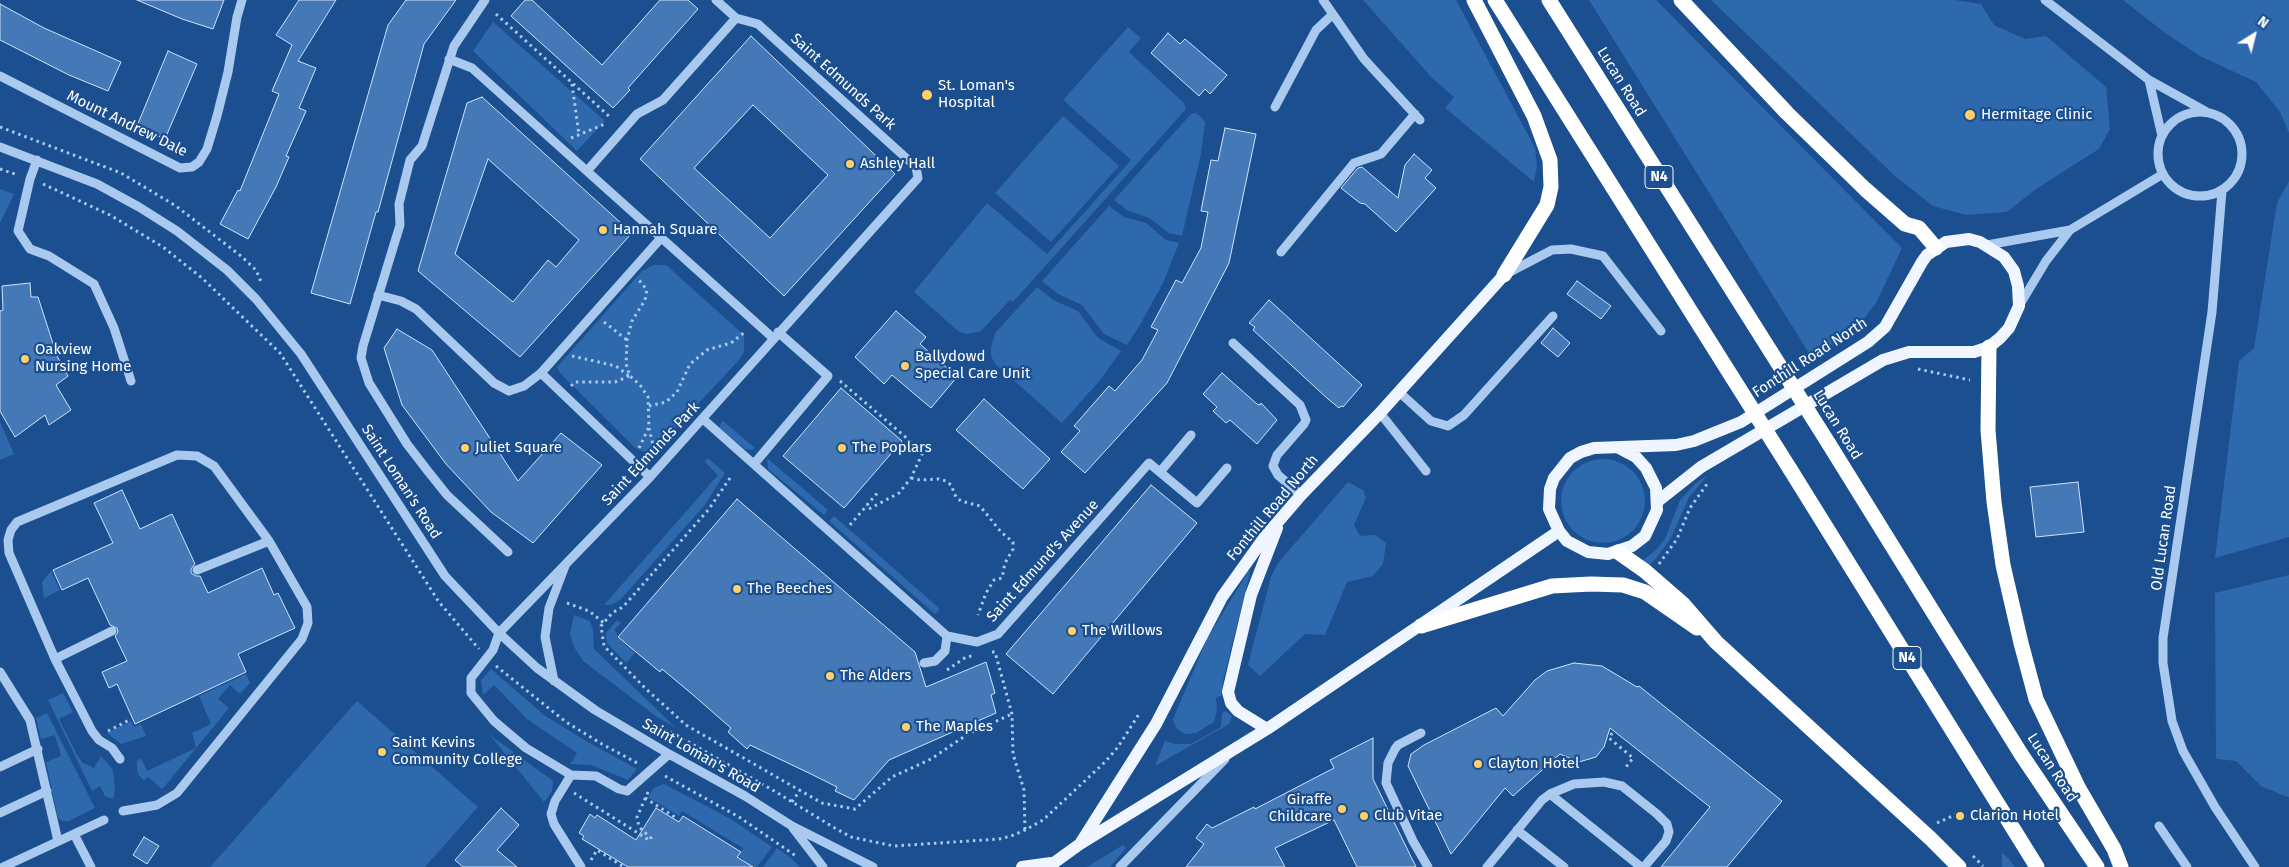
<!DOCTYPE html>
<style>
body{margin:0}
#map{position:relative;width:2289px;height:867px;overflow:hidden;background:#1b4f8f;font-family:"Fira Sans",sans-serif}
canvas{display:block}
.north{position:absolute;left:2229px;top:10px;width:50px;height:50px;-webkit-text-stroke:4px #1b4f8f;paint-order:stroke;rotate:36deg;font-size:14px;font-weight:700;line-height:20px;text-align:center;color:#fff}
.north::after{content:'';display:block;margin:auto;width:18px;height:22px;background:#fff;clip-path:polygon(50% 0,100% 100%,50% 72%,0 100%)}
</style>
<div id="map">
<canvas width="2289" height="867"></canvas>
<div class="north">N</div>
</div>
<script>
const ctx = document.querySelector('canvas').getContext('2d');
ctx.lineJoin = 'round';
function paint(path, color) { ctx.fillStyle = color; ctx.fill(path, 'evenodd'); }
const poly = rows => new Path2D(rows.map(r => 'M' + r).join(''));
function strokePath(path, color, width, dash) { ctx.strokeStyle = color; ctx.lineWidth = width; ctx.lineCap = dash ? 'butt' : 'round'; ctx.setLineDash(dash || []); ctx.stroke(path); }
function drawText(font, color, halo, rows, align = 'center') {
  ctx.font = font + ' "Fira Sans",sans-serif'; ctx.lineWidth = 4.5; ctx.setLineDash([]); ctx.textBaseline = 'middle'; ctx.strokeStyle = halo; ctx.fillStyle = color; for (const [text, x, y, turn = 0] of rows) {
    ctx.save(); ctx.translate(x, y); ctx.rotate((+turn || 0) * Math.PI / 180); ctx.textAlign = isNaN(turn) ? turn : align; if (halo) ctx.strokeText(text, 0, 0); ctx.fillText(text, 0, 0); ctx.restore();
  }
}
paint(poly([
 [1363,0,1456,0,1535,148,1537,166,1534,182,1445,108,1454,97,1432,78],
 [1589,0,1656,0,1902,248,1876,303,1863,320,1849,334,1812,358],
 [1711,0,1955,0,1981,4,1994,25,2025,39,2046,36,2106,87,2110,129,2099,149,2036,189,2007,212,1966,215,1933,206,1895,176],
 [2123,0,2289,0,2289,133,2280,112,2256,82,2200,56,2165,33],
 [493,22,605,121,577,151,473,51],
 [1128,27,1141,38,1129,52,1184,103,1186,109,1013,302,1010,300,980,332,966,334,958,331,914,292,987,203,1047,254,1131,160,1063,100],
 [1195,113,1200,116,1205,122,1201,154,1182,236,1169,233,1149,218,1127,210,1114,200,1191,114],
 [1063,116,1119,166,1051,242,995,193],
 [2289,181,2289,537,2215,558,2239,361,2254,348,2277,203],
 [0,189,14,194,0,223],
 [1109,206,1124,217,1146,223,1166,240,1179,243,1163,283,1140,325,1127,345,1104,334,1082,305,1058,294,1042,281],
 [654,265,666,265,744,335,744,352,739,360,656,449,644,452,634,447,560,373,557,367,642,271],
 [1037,287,1053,300,1078,311,1098,338,1121,351,1101,379,1062,423,995,364,991,356,991,348,995,333],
 [723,421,755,448,751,450,745,449,721,429,719,426],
 [0,422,14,454,0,460],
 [708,458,725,473,704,506,620,600,611,605,604,605,718,475,705,462],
 [767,458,828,510,824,515,768,469],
 '1561 501a42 42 0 1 1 84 0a42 42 0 1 1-84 0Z',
 [1708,475,1689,497,1671,538,1658,556,1649,566,1641,562,1656,550,1665,539,1680,500,1695,484],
 [1348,482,1363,490,1366,498,1354,525,1360,536,1375,535,1386,543,1383,564,1373,576,1347,582,1325,635,1305,634,1260,676,1248,665,1271,577,1278,563],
 [834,516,940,609,935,614,829,521],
 [1249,570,1250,573,1223,681,1221,696,1216,698,1217,710,1214,722,1196,733,1185,734,1176,728,1173,719,1207,639],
 [51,571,60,590,44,598,42,582],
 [2289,575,2289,797,2287,797,2261,786,2236,761,2216,759,2215,593],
 [574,615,590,621,593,630,594,649,676,728,657,717,583,661,574,647,570,634],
 [617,620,621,623,614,630,617,633,617,637,635,653,626,663,607,643,606,633],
 [491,669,544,715,586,741,637,769,628,780,591,765,570,764,577,753,527,719,494,685,483,695,481,680],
 [246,674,250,683,240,694,230,685,218,699,229,708,165,786,162,789,148,777,144,781,138,774,137,769,137,761,141,758,147,771,196,748,192,733,211,724,199,696],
 [63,693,73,712,59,719,77,755,83,763,94,768,101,756,113,770,115,790,113,799,105,796,100,786,92,791,48,700],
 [357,701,478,807,425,867,210,867],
 [1226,711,1232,716,1229,724,1155,766,1165,741,1175,744,1191,744,1221,727,1222,713],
 [47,713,95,808,69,821,63,821,58,818,46,762,61,756,55,735,41,739,36,718],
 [131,721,134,727,141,724,146,736,121,744,107,733],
 [490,735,553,781,552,791,544,802],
 [664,784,731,819,772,847,757,867,743,867,746,862,739,856,743,848,682,811,679,816,648,797,654,788],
 [1123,845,1126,848,1110,867,1087,867],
 [777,848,791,858,800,867,763,867],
 [2002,853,2009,859,2015,867,2002,867]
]), '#2e69ad');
const building = poly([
 [137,0,224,0,213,29,182,19,137,0],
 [299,0,336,0,298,61,316,68,299,108,306,111,286,156,289,157,276,187,248,239,220,224,238,190,240,191,279,94,272,91,292,45,276,35,299,0],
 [406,0,456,0,424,44,378,212,376,212,350,304,311,293,388,25,406,0],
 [525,0,532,0,602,65,660,0,688,0,698,9,628,88,630,90,613,108,511,16,525,0],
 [0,4,44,28,121,62,108,91,69,75,0,40,0,4],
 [1168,33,1180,44,1185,39,1227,75,1210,94,1205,89,1199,96,1151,53,1168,33],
 [751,36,895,174,784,296,640,159,751,36],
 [753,105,828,175,770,238,694,168,753,105],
 [168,51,197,64,165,139,137,126,168,51],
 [482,97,632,233,520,357,418,271,467,103,482,97],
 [488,159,579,240,556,267,548,260,513,302,455,254,488,159],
 [1225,128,1256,134,1229,263,1167,383,1085,473,1061,452,1080,431,1074,426,1109,386,1115,391,1142,360,1158,330,1151,327,1176,280,1182,283,1201,248,1208,212,1201,211,1211,160,1218,161,1225,128],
 [1414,154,1432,170,1425,178,1436,188,1396,232,1365,204,1360,203,1341,188,1358,168,1362,167,1398,198,1405,165,1414,154],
 [1577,281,1611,306,1601,319,1567,294,1577,281],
 [30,283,31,297,38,297,57,356,68,376,56,385,71,410,49,425,45,415,15,437,0,411,0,311,3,310,2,286,30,283],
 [1269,300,1362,385,1343,407,1341,406,1339,408,1328,399,1253,330,1255,327,1249,323,1269,300],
 [896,311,926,337,920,344,957,377,931,408,892,375,884,384,855,357,896,311],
 [1553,328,1570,343,1558,357,1541,343,1553,328],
 [397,329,432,350,518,481,561,433,602,465,533,543,491,512,446,464,402,405,384,348,397,329],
 [1222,373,1257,404,1260,405,1261,403,1277,420,1257,444,1230,420,1226,423,1213,411,1217,407,1203,394,1222,373],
 [841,388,902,441,844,508,783,456,841,388],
 [984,399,1050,459,1023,489,956,430,984,399],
 [2078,482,2084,532,2036,537,2030,487,2078,482],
 [1151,485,1197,523,1053,694,1006,654,1151,485],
 [122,490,140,529,172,514,195,564,191,569,191,573,196,576,200,576,208,593,262,568,274,595,278,593,295,628,238,654,246,672,135,724,117,684,109,688,102,672,127,661,115,636,118,632,117,628,110,625,88,578,62,590,53,570,113,543,94,503,122,490],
 [737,499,915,652,926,687,986,662,995,693,991,695,996,713,889,760,854,800,835,791,837,787,811,774,750,745,747,749,728,732,731,728,692,694,662,669,660,672,618,637,737,499],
 [1574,663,1602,666,1637,687,1639,686,1782,801,1727,867,1661,867,1710,807,1610,728,1604,747,1596,757,1579,762,1560,754,1513,796,1505,788,1451,854,1408,766,1411,754,1424,745,1496,708,1503,716,1535,680,1547,671,1574,663],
 [1373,738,1373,779,1416,867,1357,867,1334,820,1275,848,1285,867,1186,867,1204,844,1196,838,1207,824,1212,828,1254,807,1255,809,1334,768,1330,760,1373,738],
 [501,808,519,825,497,850,517,867,463,867,455,860,501,808],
 [656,808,679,822,683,816,741,852,737,857,753,867,628,867,582,839,584,836,579,833,590,814,595,818,597,815,636,840,656,808],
 [144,837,159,846,147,864,133,855,144,837]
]);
paint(building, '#4478b7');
strokePath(building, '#cfe3fa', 1);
strokePath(poly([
 [496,14,611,118],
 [572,84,579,135],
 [0,127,121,173,176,206,241,256,256,270,262,284],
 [571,138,605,124],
 [0,169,18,175],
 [43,184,110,215,163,247,202,278,280,353,439,602,479,649],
 [604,322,627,340],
 [572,356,616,366,629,376],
 [1918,369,1970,380],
 [840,381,923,452,911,478,899,493,869,509,866,506],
 [571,386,575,382,615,382,629,376],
 [649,406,666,402,677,392,690,364,707,350,731,343,746,331],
 [649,428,653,445,658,449],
 [639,448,649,427,648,397,640,385,630,376,626,364,627,340,632,321,645,300,647,290,639,280],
 [730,478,709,509,623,607,612,613,601,626,604,646,646,689,686,725,822,803,855,809,892,777,931,759,968,734,1012,714],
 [911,478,920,480,939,479,946,481,951,485,956,497,961,501,980,506,1001,532,1013,542,1013,549,1005,563,1002,578,994,580,986,593,978,615],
 [850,525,879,491],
 [1659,564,1677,539,1690,508,1707,484],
 [567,603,589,611,604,623],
 [992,652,995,652,1012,714,1013,754,1024,790,1025,830],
 [496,666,566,722,602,744,639,764],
 [947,670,966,657,972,656],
 [652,727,671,732,776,792,833,827,851,837,894,846,999,839,1011,836,1025,830,1043,820,1105,762,1118,747,1139,714],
 [108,731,131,719],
 [1612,733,1609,738,1633,758,1626,767],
 [665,776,739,817,796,856],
 [648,792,637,817,639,827,651,838,649,840],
 [574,793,649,840],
 [645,798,678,819],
 [792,802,800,790],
 [1937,823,1959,813],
 [1973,856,1983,866],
 [591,860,597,850,624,867]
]), '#a9c9ee', 3, [2.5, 4]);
strokePath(poly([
 [485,0,454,46,422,146,410,160,399,204,400,225,363,346,361,358,369,383,407,444,427,470,447,495,508,552],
 [716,0,736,18],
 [1323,0,1364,59,1420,120],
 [2045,0,2149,80],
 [449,59,472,68,773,338],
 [0,76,180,168,192,167,199,162,207,149,217,116,228,72,237,17,242,0],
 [1275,107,1316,30,1332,15],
 '2158 154a42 42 0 1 1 84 0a42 42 0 1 1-84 0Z',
 [2162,136,2149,80,2205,111],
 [0,147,97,184,139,207,177,231,227,270,256,299,301,354,445,576,499,633,537,668,595,710,669,754,745,796,792,826,873,867],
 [37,160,30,179,18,231,30,249,49,256,94,284,114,328,131,381],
 [587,171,637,114,663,100,736,18,758,24,916,167,918,178,650,477,499,633,493,650,471,678,471,693,494,721,526,748,571,775,596,776,619,789,627,791,669,754],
 [2222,191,2212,312,2163,638,2163,663,2172,721,2183,751,2215,807,2255,867],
 [1987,245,2070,230],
 [1281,252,1354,163,1381,154,1415,114],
 [1506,274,1552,250,1571,249,1603,256,1661,331],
 [378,295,401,301,416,309,494,383,509,391,524,386,541,373,661,238],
 [2019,306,2046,261,2070,230,2163,174],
 [1233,343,1300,405,1306,420,1304,424,1277,455,1273,466,1278,475,1301,495],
 [541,373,650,477],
 [1399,392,1431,421,1448,426,1464,415,1553,316],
 [1380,413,1426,471],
 [703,419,947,636,977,642,998,634,1149,463,1197,503,1227,468],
 [754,464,828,376,778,332],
 [1160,472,1191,435],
 [197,570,269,541],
 [55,659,112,631],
 [924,663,935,661,945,651,947,636],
 [0,672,30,720,58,841],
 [554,681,545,637,549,608,565,566],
 [1421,733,1398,745,1395,749,1388,763,1386,783,1413,841,1428,867],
 [120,759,112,748,99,740,92,731,55,659,9,553,8,540,11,530,17,522,177,455,197,456,214,466,269,541,307,607,308,623,302,639,177,793,157,805,123,811],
 [0,767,38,749],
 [571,775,555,801,551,814,554,824,581,867],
 [1550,794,1641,867],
 [0,813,47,791],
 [2159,826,2187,867],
 [793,828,823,867],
 [1517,830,1564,867],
 [74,834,91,867],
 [3,867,104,820],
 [1120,867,1225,759],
 [1487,867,1542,800,1550,794,1574,784,1604,782,1622,786,1657,814,1667,824,1669,832,1666,841,1644,867]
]), '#a9c9ee', 9);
strokePath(poly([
 [1619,448,1636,457,1646,468,1656,488,1657,510,1645,536,1632,546,1608,554,1588,552,1567,541,1559,531,1549,509,1550,489,1554,478,1570,458,1581,452,1594,448,1676,445,1694,441,1741,422,1868,342,1885,327,1922,262,1927,255,1946,242,1969,239,1980,242,2004,257,2014,271,2018,286,2019,306,2009,328,2000,338,1989,347,1974,352,1909,352,1883,360,1701,467,1658,501],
 [1267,729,1238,711,1231,703,1228,692,1251,595,1277,528],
 [1080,844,1156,724,1222,597,1264,538,1301,495,1380,413,1504,275],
 [1022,867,1051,863],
 [1048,867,1080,844,1267,729,1559,531]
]), '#f0f6ff', 12);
strokePath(poly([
 [1474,0,1534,116,1550,160,1551,187,1547,205,1504,275],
 [1495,0,1732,377],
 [1549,0,1771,352],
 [1681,0,1787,113,1865,189,1905,224,1919,228,1936,248],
 [1989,347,1988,430,1994,502,2003,565,2021,643,2036,699,2078,787,2114,849,2121,867],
 [1829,444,2021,754,2097,867],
 [1790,469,2037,867],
 [1618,552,1645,571,1683,604,1716,642,1931,839,1959,867],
 [1421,626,1552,586,1591,584,1623,585,1645,592,1697,628]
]), '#fff', 15);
strokePath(poly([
 [1771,352,1829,444],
 [1732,377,1790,469]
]), '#fff', 15);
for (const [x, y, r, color] of [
 [927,95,6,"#ffd166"],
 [1970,115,6,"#ffd166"],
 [850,164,5,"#ffd166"],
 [603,230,5,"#ffd166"],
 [25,359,5,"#ffd166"],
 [905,366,5,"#ffd166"],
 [465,448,5,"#ffd166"],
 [842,448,5,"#ffd166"],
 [737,589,5,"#ffd166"],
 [1072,631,5,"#ffd166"],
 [830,676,5,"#ffd166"],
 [906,727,5,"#ffd166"],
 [382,752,5,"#ffd166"],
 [1478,764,5,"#ffd166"],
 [1342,809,5,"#ffd166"],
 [1364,816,5,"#ffd166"],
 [1960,816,5,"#ffd166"]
]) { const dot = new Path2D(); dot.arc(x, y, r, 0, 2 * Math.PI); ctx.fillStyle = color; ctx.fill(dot); strokePath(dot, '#1b4f8f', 2); }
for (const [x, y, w] of [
 [1659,177,28],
 [1907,658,28]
]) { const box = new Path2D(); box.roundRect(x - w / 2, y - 11.5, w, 23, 4); ctx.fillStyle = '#1b4f8f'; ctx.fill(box); strokePath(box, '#fff', 1); }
drawText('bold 14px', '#fff', null, [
 ["N4",1659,177],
 ["N4",1907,658]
]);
drawText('15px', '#fff', '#1b4f8f', [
 ["Saint Edmunds Park",843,82,42],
 ["Lucan Road",1621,82,58],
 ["Mount Andrew Dale",127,124,26],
 ["Fonthill Road North",1810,358,-33],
 ["Lucan Road",1837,425,58],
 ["Saint Edmunds Park",651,454,-47],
 ["Saint Loman's Road",401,482,57],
 ["Fonthill Road North",1273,508,-50],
 ["Old Lucan Road",2164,538,-82],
 ["Saint Edmund's Avenue",1043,561,-48],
 ["Saint Loman's Road",701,756,30],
 ["Lucan Road",2052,768,57]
]);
drawText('15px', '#fff', '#1b4f8f', [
 ["St. Loman's",938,86],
 ["Hospital",938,103],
 ["Hermitage Clinic",1981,115],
 ["Ashley Hall",860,164],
 ["Hannah Square",613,230],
 ["Oakview",35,350],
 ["Nursing Home",35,367],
 ["Ballydowd",915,357],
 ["Special Care Unit",915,374],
 ["Juliet Square",475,448],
 ["The Poplars",852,448],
 ["The Beeches",747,589],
 ["The Willows",1082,631],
 ["The Alders",840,676],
 ["The Maples",916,727],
 ["Saint Kevins",392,743],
 ["Community College",392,760],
 ["Clayton Hotel",1488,764],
 ["Giraffe",1332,800,"right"],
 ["Childcare",1332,817,"right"],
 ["Club Vitae",1374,816],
 ["Clarion Hotel",1970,816]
], 'left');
</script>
